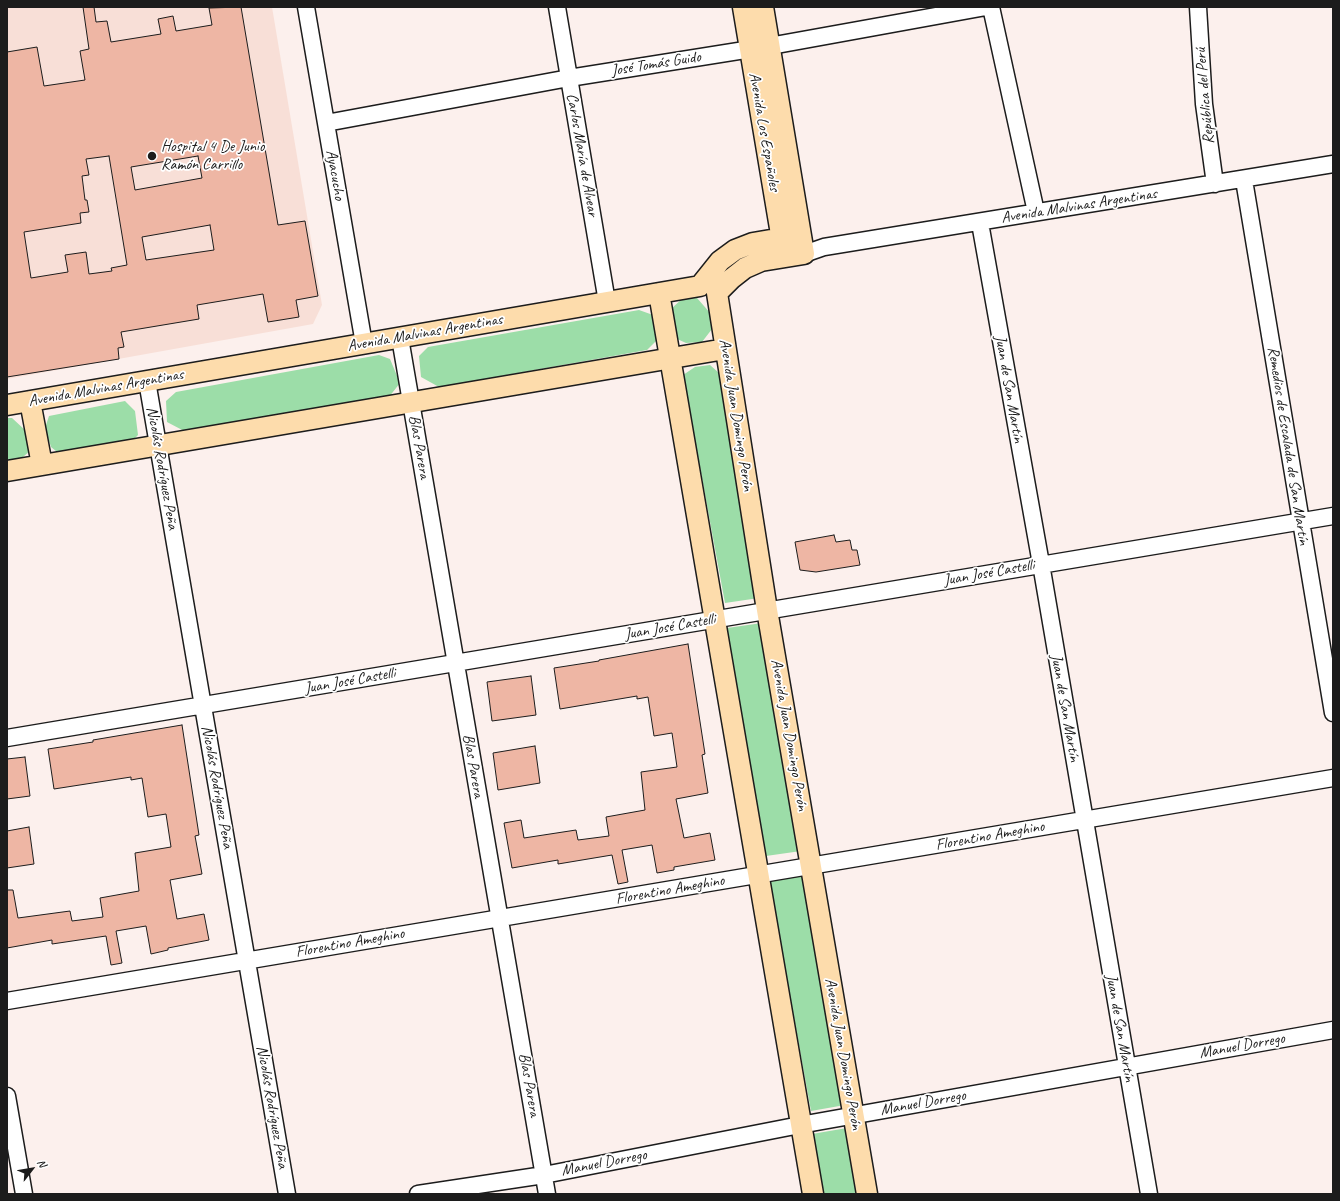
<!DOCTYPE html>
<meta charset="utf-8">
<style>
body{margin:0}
#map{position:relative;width:1340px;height:1201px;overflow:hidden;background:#fcf0ed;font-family:Caveat,sans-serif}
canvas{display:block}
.frame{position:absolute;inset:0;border:8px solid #1c1c1c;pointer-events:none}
.north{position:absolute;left:12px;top:1149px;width:40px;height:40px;-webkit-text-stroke:3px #fff;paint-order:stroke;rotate:59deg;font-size:11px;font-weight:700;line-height:16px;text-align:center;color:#1c1c1c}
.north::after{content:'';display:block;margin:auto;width:14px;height:18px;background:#1c1c1c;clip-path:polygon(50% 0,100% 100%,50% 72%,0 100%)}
</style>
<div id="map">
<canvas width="1340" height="1201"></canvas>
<div class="frame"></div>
<div class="north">N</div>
</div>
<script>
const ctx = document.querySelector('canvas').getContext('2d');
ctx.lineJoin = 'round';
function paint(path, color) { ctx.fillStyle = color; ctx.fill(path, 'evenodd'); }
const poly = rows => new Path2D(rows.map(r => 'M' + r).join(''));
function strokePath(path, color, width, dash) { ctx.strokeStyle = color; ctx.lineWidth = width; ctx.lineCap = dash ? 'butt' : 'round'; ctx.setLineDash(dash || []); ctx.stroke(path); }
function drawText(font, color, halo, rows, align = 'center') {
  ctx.font = font + ' Caveat,sans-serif'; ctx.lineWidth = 3.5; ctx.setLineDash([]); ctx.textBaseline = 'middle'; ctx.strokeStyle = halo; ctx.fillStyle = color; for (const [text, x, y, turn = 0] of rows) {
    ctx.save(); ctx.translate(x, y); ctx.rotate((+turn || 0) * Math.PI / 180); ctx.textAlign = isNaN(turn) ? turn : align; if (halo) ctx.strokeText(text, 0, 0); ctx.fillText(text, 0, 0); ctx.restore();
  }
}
paint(poly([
 [7,7,272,7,322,305,313,324,7,379]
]), '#f8dfd7');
paint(poly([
 [683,298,697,298,711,314,712,329,702,342,686,343,675,338,671,309],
 [639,310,653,315,659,338,647,350,439,387,421,377,419,356,428,347],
 [379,355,390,359,400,383,389,397,186,432,167,422,166,401,176,392],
 [710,365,719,373,759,598,725,603,683,375,695,367],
 [125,401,135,411,138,435,129,444,62,456,51,447,45,428,49,416],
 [7,418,12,418,25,430,30,451,17,462,7,464],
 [762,623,801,851,766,856,727,628],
 [803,873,845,1105,811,1111,769,880],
 [847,1128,859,1194,823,1194,812,1134]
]), '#9cdda8');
const building = poly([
 [83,7,94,7,96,22,107,21,111,42,161,34,158,19,173,16,176,31,212,25,209,8,241,7,278,225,305,221,318,296,296,300,299,317,268,322,263,294,197,305,199,319,121,332,124,347,118,348,119,359,7,377,7,52,37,47,44,86,85,80,80,51,89,49,83,7],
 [109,156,127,265,111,268,112,271,89,274,86,252,65,255,68,272,31,278,24,232,81,223,80,213,89,212,87,200,85,200,82,176,89,175,86,159,109,156],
 [198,156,202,178,135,190,131,167,198,156],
 [210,225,214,250,146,260,142,237,210,225],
 [834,535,836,542,850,540,852,550,857,550,860,565,816,572,800,570,795,542,834,535],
 [688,644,705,754,702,755,708,793,676,799,684,838,710,833,715,860,674,867,674,870,657,873,652,845,622,850,628,882,618,884,612,855,558,864,558,860,512,868,504,823,521,820,524,838,576,830,578,840,609,836,606,817,645,810,641,772,677,767,672,733,654,736,648,697,637,699,637,696,560,709,554,668,599,661,599,660,688,644],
 [531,676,536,715,492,721,487,682,531,676],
 [182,725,199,835,195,836,202,874,170,880,177,919,204,914,209,940,168,948,168,950,151,954,146,926,116,931,122,963,111,965,106,936,52,944,52,940,7,948,7,890,13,890,18,918,70,911,72,921,103,917,100,898,139,891,135,853,171,847,166,814,148,817,142,778,131,780,131,777,54,789,48,749,93,742,93,740,182,725],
 [535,746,540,783,498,790,493,753,535,746],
 [25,757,30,796,7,799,7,759,25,757],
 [29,827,34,864,7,868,7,831,29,827]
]);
paint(building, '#eeb6a4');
strokePath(building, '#1c1c1c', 1);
const minor = poly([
 [306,7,364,344],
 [557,7,607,302],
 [991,7,1036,212],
 [1198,7,1204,104,1215,184],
 [326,123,569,78,770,46,986,7],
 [1244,180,1333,713],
 [980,223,1041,564,1149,1194],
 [804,254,824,247,1333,164],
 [400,338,547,1194],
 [147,381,287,1194],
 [7,738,1333,516],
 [7,1001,1333,778],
 [7,1096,24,1194],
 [418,1194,544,1175,800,1125,1333,1030]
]);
const major = poly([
 [743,7,784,252],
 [763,7,804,254,761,261,745,268,731,279,717,293,767,610,867,1194],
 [659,293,813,1194],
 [30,401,42,465],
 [7,405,700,286,720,261,735,250,753,243,800,235],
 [7,471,725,349]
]);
strokePath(minor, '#1c1c1c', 19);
strokePath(major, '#1c1c1c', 23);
strokePath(minor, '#fff', 16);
strokePath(major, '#fddcac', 20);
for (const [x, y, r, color] of [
 [152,156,5,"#1c1c1c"]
]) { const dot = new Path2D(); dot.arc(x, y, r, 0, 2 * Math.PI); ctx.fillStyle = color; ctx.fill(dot); strokePath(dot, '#fff', 1.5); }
drawText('16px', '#1c1c1c', '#fff', [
 ["José Tomás Guido",656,64,-9],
 ["República del Perú",1205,96,-95],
 ["Avenida Los Españoles",764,132,80],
 ["Carlos María de Alvear",582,155,80],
 ["Ayacucho",335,175,80],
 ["Avenida Malvinas Argentinas",1079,206,-9],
 ["Avenida Malvinas Argentinas",425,333,-10],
 ["Avenida Malvinas Argentinas",106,388,-10],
 ["Juan de San Martín",1009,389,80],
 ["Avenida Juan Domingo Perón",736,415,81],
 ["Remedios de Escalada de San Martín",1288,446,81],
 ["Blas Parera",419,447,80],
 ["Nicolás Rodríguez Peña",162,468,80],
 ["Juan José Castelli",989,573,-10],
 ["Juan José Castelli",670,627,-10],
 ["Juan José Castelli",350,681,-10],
 ["Juan de San Martín",1065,708,80],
 ["Avenida Juan Domingo Perón",789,735,80],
 ["Blas Parera",473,766,80],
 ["Nicolás Rodríguez Peña",217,787,80],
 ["Florentino Ameghino",990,836,-10],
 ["Florentino Ameghino",670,890,-10],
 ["Florentino Ameghino",350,943,-10],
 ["Juan de San Martín",1120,1028,80],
 ["Manuel Dorrego",1242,1046,-10],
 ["Avenida Juan Domingo Perón",843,1054,80],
 ["Blas Parera",529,1085,80],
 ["Manuel Dorrego",923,1103,-10],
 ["Nicolás Rodríguez Peña",272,1107,80],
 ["Manuel Dorrego",604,1163,-11]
]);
drawText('16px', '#1c1c1c', '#fff', [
 ["Hospital 4 De Junio",161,147],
 ["Ramón Carrillo",161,165]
], 'left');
</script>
